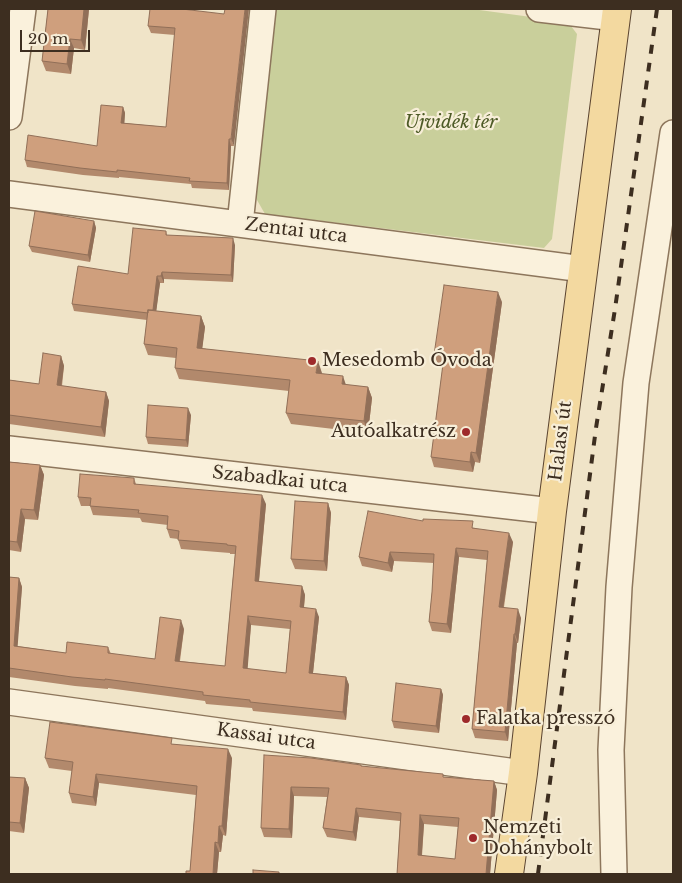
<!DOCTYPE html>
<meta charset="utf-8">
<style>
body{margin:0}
#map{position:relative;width:682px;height:883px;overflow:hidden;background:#f0e4c8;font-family:"Libre Baskerville",serif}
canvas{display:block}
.frame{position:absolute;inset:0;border:10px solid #3d2e20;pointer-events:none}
.scale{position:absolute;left:20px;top:30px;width:70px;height:22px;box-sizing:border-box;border:2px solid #3d2e20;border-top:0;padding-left:6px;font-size:15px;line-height:18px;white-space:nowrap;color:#3d2e20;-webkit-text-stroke:4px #f7eed8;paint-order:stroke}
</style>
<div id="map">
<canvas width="682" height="883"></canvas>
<div class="frame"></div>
<div class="scale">20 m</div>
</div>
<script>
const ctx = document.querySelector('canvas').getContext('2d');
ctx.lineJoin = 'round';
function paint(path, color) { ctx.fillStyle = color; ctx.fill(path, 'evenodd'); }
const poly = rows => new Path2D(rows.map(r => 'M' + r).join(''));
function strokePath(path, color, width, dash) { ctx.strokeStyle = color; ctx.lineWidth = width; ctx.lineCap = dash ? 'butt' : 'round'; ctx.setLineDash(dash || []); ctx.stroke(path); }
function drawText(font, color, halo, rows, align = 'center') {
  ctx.font = font + ' "Libre Baskerville",serif'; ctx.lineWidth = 4.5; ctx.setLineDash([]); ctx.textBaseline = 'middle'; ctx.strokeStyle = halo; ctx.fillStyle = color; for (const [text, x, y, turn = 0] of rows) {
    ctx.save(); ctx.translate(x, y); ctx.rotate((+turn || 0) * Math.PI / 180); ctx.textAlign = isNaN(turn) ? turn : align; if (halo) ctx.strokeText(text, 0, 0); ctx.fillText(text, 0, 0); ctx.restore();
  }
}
paint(poly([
 [271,9,472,9,568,22,577,34,552,239,544,248,265,214,253,193]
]), '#c9cf9b');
const street = poly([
 [539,9,616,18],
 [9,117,23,9],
 [9,194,583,269],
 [240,224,263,9],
 [9,449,552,511],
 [9,702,523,773],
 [614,874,611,750,619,587,636,383,673,133]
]);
const primary = poly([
 [509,874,523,773,552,511,617,9]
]);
strokePath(street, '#8d765c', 28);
strokePath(primary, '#5b4430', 30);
strokePath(street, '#faf1dc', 25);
strokePath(primary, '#f3d9a0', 28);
strokePath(poly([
 [538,874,596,428,615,309,657,9]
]), '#3d2e20', 4, [9, 9]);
paint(poly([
 [48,9,89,9,85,50,74,48,71,74,46,71,42,61],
 [184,9,234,146,231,146,229,190,192,188,191,184,119,177,119,178,83,175,27,167,25,160,97,146,123,107,125,113,124,123,166,127,175,35,151,33,148,26],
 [94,221,96,228,90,262,32,252,29,246],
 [166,231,167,235,235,245,233,282,164,279,164,283,160,283,156,311,201,316,205,327,202,348,322,373,322,374,346,385,368,387,372,398,368,433,291,424,286,413,289,391,179,379,175,368,176,358,148,355,144,344,147,320,74,311,72,304,128,274],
 [502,302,480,463,475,462,473,472,434,467,431,457,443,365,438,364,434,355],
 [61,356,64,366,62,386,106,392,109,401,105,437,9,424,9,380,39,384],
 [191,415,188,447,148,444,146,437],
 [9,462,40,465,44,475,38,520,25,519,21,552,9,550],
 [134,478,136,484,266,504,259,582,302,586,305,595,304,608,319,617,313,673,346,677,349,685,346,720,253,711,252,708,206,704,205,701,108,688,108,689,75,686,9,677,9,577,19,578,22,587,17,646,66,653,108,647,111,654,155,659,184,629,180,661,225,666,235,554,230,554,230,553,181,549,178,539,170,538,167,529,168,525,142,522,140,518,93,515,90,506,81,506,78,497],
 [251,625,290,629,286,673,247,669],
 [328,503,331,513,327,571,295,569,291,559],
 [423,521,475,528,513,542,504,607,521,618,518,643,517,643,508,741,475,738,472,729,487,560,459,557,451,633,432,631,429,622,432,592,434,563,394,561,392,572,362,566,359,557],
 [441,689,443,695,439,733,394,728,392,721],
 [174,744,232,758,226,836,223,835,221,852,219,852,217,874,186,874,190,871,196,795,99,783,96,806,72,803,69,793,72,771,49,768,45,758],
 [311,758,361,766,444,777,494,781,497,790,490,874,397,874,400,821,359,817,356,841,327,837,323,828,327,797,294,796,292,838,264,837,261,828],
 [424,824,458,827,455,859,422,856],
 [9,777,25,778,29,788,24,833,9,831]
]), '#b2896c');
paint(poly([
 [84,9,89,9,85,50,81,40],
 [245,9,249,9,234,146,231,139],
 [70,39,74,48,71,74,67,64],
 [123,107,125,113,124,129,121,123],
 [229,139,231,146,229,190,227,183],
 [94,221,96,228,90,262,88,255],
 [233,238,235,245,233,282,231,275],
 [162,272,164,279,164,283,161,276],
 [157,276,160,283,155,321,152,314],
 [498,292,502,302,480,463,476,453],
 [201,316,205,327,201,359,197,348],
 [61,356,64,366,60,395,57,385],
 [318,361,322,373,320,385,316,373],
 [343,376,347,388,342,384],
 [368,387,372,398,368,433,364,421],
 [106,392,109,401,105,437,101,427],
 [188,408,191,415,188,447,186,440],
 [471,452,475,462,473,472,470,462],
 [40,465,44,475,38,520,34,510],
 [262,495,266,504,258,590,255,581],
 [328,503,331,513,327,571,324,561],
 [21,509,25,519,21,552,17,542],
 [509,533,513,542,502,616,499,607],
 [456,548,459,557,451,633,447,624],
 [390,552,394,561,392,572,388,563],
 [19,578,22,587,17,655,14,646],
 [302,586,305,595,303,616,300,607],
 [316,609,319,617,312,682,309,673],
 [518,609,521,618,518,643,515,634],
 [248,616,251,625,247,677,243,668],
 [181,620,184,629,178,670,175,661],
 [514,634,517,643,508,741,505,732],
 [346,677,349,685,346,720,343,712],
 [441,689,443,695,439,733,436,726],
 [228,749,232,758,226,836,222,826],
 [96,774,99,783,96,806,93,797],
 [25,778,29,788,24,833,20,823],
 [494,781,497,790,490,874,486,874],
 [291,787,294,796,292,838,289,829],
 [356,808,359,817,356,841,353,832],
 [420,815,424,824,421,864,418,855],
 [219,826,223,835,221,852,218,843],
 [215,842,219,852,217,874,213,874]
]), '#916f58');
const building = poly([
 [48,9,84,9,81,40,70,39,67,64,42,61,48,9],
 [150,9,182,9,224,14,225,9,245,9,231,139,229,139,227,183,189,181,190,178,117,170,117,172,80,168,25,160,28,135,97,146,101,105,123,107,121,123,166,127,175,28,148,26,150,9],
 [35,211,94,221,88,255,29,246,35,211],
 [133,228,166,231,166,235,233,238,231,275,162,272,161,276,157,276,153,310,148,310,148,313,72,304,78,266,128,274,133,228],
 [444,285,498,292,476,453,471,452,470,462,431,457,444,356,434,355,444,285],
 [148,310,201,316,197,348,318,361,316,373,343,376,342,384,368,387,364,421,286,413,290,380,175,368,177,348,144,344,148,310],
 [43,353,61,356,57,385,106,392,101,427,9,415,9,380,39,384,43,353],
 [148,405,188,408,186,440,146,437,148,405],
 [9,462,40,465,34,510,21,509,17,542,9,541,9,462],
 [80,474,134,478,134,484,262,495,255,581,302,586,300,607,316,609,309,673,346,677,343,712,250,702,250,700,203,695,203,692,105,679,105,680,72,677,9,668,9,577,19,578,14,646,66,653,67,642,108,647,108,653,155,659,160,617,181,620,175,661,225,666,236,546,227,545,227,544,178,540,179,531,167,529,168,516,138,513,139,510,90,506,91,498,78,497,80,474],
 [248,616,291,621,286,673,243,668,248,616],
 [295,501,328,503,324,561,291,559,295,501],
 [368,511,423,521,423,519,473,521,472,528,509,533,499,607,518,609,515,634,514,634,505,732,472,729,488,551,456,548,447,624,429,622,432,592,434,554,390,552,388,563,359,557,368,511],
 [396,683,441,689,436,726,392,721,396,683],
 [50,722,172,738,171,744,228,749,222,826,219,826,218,843,215,842,213,874,186,874,186,871,190,871,197,786,96,774,93,797,69,793,73,762,45,758,50,722],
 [264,755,311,758,361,765,361,766,443,774,443,777,494,781,486,874,397,874,401,813,356,808,353,832,323,828,329,788,291,787,289,829,261,828,264,755],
 [420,815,459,818,455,859,418,855,420,815],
 [9,777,25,778,20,823,9,822,9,777],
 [253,870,279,872,279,874,253,874,253,870]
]);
paint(building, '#cf9f7d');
strokePath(building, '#916f58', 1);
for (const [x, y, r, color] of [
 [312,361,5,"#9e2a2b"],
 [466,432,5,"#9e2a2b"],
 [466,719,5,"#9e2a2b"],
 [473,838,5,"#9e2a2b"]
]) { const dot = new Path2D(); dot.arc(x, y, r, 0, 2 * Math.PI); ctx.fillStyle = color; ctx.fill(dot); strokePath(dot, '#f7eed8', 2); }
drawText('italic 18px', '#4d5a26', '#f7eed8', [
 ["Újvidék tér",451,123]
]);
drawText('18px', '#3d2e20', '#f7eed8', [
 ["Zentai utca",296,231,7],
 ["Halasi út",561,441,-83],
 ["Szabadkai utca",280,480,6],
 ["Kassai utca",266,737,8]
]);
drawText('18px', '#3d2e20', '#f7eed8', [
 ["Mesedomb Óvoda",322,361],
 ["Autóalkatrész",456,432,"right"],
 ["Falatka presszó",476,719],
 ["Nemzeti",483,828],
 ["Dohánybolt",483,849]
], 'left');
</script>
